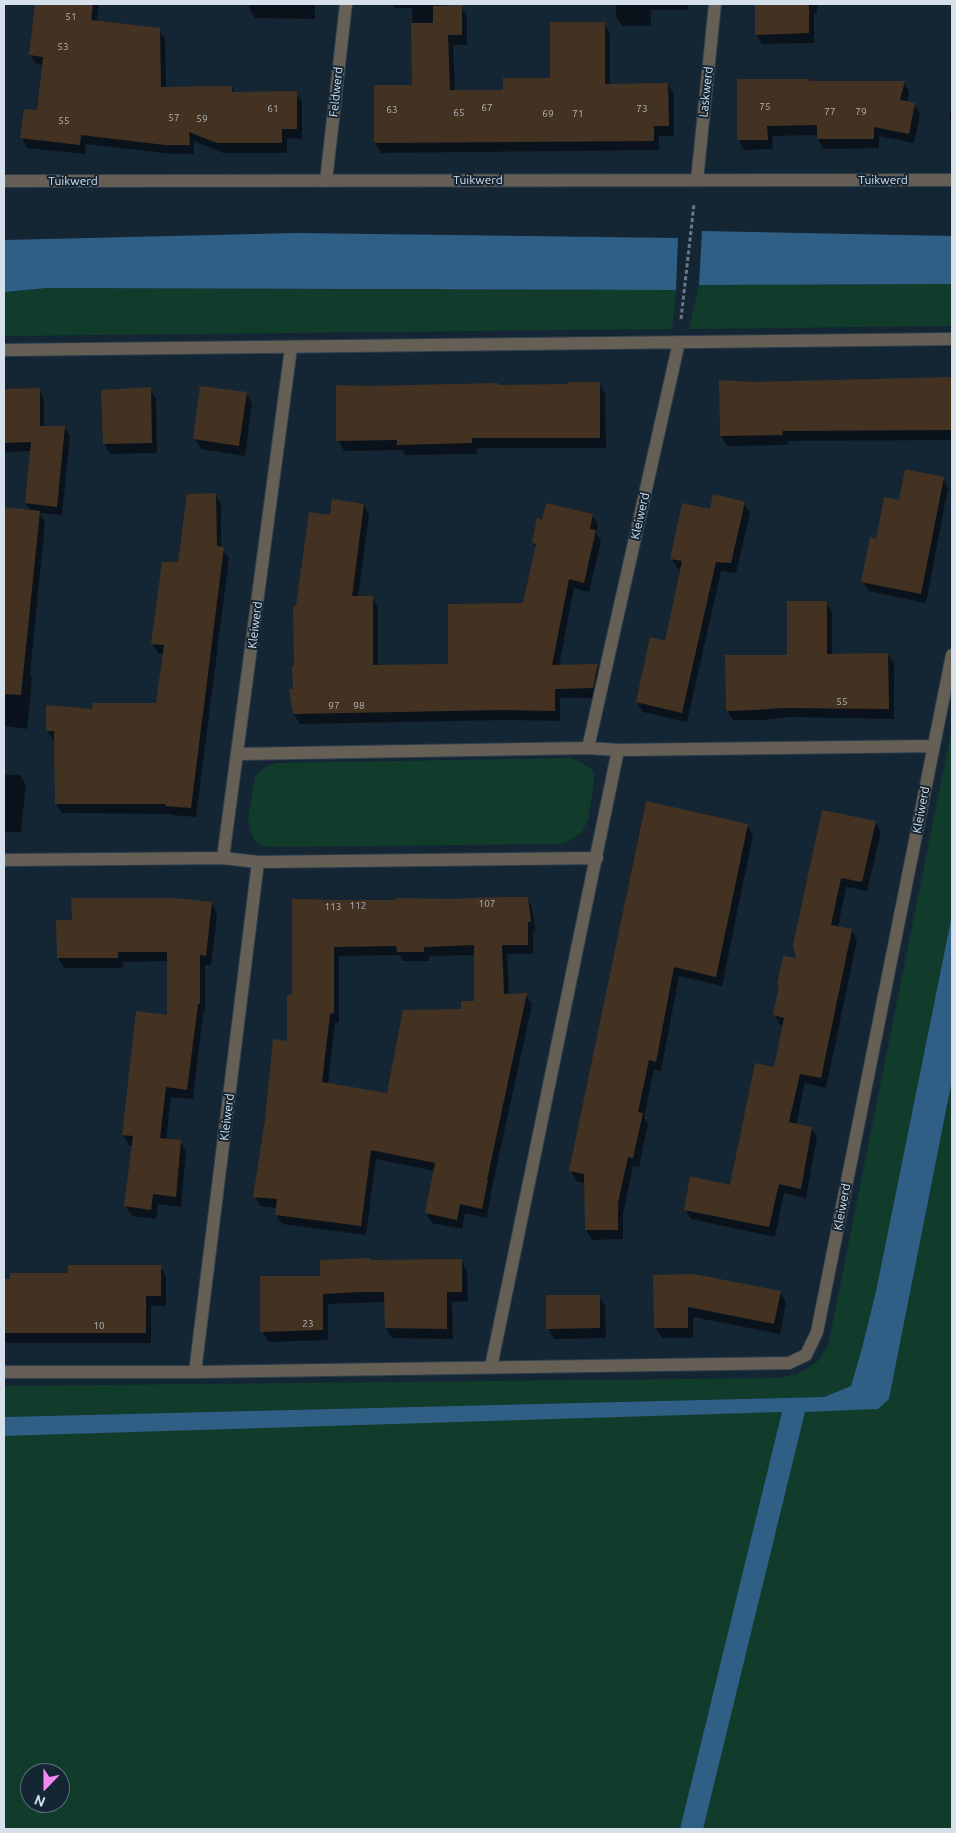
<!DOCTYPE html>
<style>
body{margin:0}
#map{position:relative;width:956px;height:1833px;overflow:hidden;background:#142534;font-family:Ubuntu,sans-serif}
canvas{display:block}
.frame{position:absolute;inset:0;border:5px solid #d5e0ea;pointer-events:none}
.north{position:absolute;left:20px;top:1763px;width:50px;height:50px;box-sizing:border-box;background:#142534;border:1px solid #61707d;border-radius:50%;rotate:202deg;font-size:14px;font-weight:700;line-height:20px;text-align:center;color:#d5e0ea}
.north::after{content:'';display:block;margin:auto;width:18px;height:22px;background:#f38af1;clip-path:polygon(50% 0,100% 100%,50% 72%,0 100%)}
</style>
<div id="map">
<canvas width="956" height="1833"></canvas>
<div class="frame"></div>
<div class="north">N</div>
</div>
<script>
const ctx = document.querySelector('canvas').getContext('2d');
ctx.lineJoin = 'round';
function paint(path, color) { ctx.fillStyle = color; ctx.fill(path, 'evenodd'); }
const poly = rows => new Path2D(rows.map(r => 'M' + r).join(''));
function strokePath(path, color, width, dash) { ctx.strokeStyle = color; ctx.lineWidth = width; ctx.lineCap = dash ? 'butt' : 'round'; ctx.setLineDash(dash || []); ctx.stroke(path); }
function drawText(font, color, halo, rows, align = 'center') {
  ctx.font = font + ' Ubuntu,sans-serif'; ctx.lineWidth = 4; ctx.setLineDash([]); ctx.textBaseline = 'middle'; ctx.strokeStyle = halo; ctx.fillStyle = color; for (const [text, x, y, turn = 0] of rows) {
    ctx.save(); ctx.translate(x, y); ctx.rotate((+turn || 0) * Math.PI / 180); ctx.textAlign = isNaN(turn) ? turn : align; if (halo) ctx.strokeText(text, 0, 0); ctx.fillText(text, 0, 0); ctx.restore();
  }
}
paint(poly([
 [952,284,952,326,689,329,699,285],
 [47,288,676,290,672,329,4,336,4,292],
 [952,727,952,915,876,1291,862,1348,851,1386,824,1397,4,1417,4,1386,778,1378,798,1374,817,1362,828,1346],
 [571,758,580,762,594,771,594,783,588,820,582,832,570,841,560,844,277,847,263,846,255,841,251,832,248,819,255,777,265,767,277,763],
 [952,1080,952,1829,4,1829,4,1436,577,1417,832,1411,878,1408,889,1399],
 [30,1773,60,1773,60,1803,30,1803]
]), '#113c2c');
paint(poly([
 [702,231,952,236,952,284,699,285],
 [297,233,678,238,676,290,47,288,4,292,4,240],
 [952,915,952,1080,889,1399,878,1409,805,1412,703,1829,680,1829,782,1412,4,1436,4,1417,824,1397,851,1386,862,1348,876,1291]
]), '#305f85');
paint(poly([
 [36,4,99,4,97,22,159,29,165,39,166,88,232,88,235,93,296,93,302,102,302,139,287,138,287,153,223,153,194,141,194,154,172,154,86,144,85,154,27,148,22,138,25,110,38,112,44,65,36,64,30,55],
 [249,4,315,4,315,19,255,18,249,8],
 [392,4,446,4,446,7,461,6,467,16,467,45,453,45,455,91,505,91,551,79,604,24,610,34,610,85,668,84,674,94,674,136,659,136,659,150,381,153,375,143,413,86,412,8,395,8],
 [616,4,688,4,688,10,651,10,651,26,622,26,616,16],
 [756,4,817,4,817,14,814,14,814,43,762,44,756,34],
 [904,82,909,92,907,103,914,104,920,114,914,143,879,136,879,148,824,149,818,139,818,135,772,136,773,149,744,150,739,140,809,83],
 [952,101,952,124,949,119],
 [952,379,952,440,788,441,787,445,727,446,721,435,752,383],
 [599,383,605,394,606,448,477,448,477,454,405,455,402,450,344,451,338,440],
 [39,389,44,399,44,427,64,427,70,436,62,515,40,513,45,522,30,674,32,678,27,729,4,726,4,508,31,511,26,503,31,451,4,452,4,390],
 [119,389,150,389,156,399,157,453,110,454,104,443],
 [246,393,252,404,245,456,201,449,195,439],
 [943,479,948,488,926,603,868,591,863,581,877,540,900,501],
 [215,494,221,504,221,548,229,558,196,817,172,815,171,814,62,813,56,804,55,740,53,740,47,730,94,710,157,705,164,654,158,653,152,643,179,564],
 [744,503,750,513,736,573,721,571,687,722,643,712,637,702,666,642,682,569,678,569,672,559,711,511],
 [364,505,369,515,358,597,372,597,378,607,378,666,450,665,524,604,537,549,533,543,543,521,593,515,598,525,596,533,601,541,589,592,574,588,559,666,598,665,603,675,598,698,560,698,560,721,508,720,300,724,294,714,297,607,331,516],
 [826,602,832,612,832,655,888,654,894,664,894,719,789,717,762,720,733,720,727,710,789,656],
 [4,775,20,775,26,785,21,832,4,832],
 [645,803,747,825,753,835,722,986,679,976,661,1071,654,1070,644,1117,648,1124,639,1167,633,1166,623,1214,623,1239,592,1240,586,1230,586,1183,576,1181,571,1171],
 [875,822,881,832,867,891,846,887,838,928,851,930,857,940,826,1088,805,1083,796,1125,811,1128,817,1138,806,1198,784,1193,775,1237,691,1219,685,1209,731,1186,775,1068,784,1026,780,1025,775,1015,780,988,778,984,797,960,795,945],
 [527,898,532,908,536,931,533,931,533,954,507,954,509,995,526,995,532,1004,492,1188,487,1218,465,1213,462,1229,432,1223,426,1213,434,1171,376,1159,366,1235,282,1224,276,1215,277,1208,260,1206,255,1196,288,1042,294,997,293,901,450,900],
 [400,955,403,961,429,961,429,956,476,955,475,1003,463,1011,388,1094,328,1084,335,1023,339,1023,339,956],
 [212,904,217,914,211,965,205,965,205,1013,203,1013,193,1099,171,1097,166,1140,180,1141,186,1152,181,1207,158,1204,156,1219,132,1216,126,1206,133,1146,129,1145,123,1135,169,1016,168,961,123,962,123,968,64,968,58,958,73,921],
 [461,1260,467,1271,468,1301,452,1302,453,1339,392,1338,386,1328,386,1302,328,1304,328,1340,268,1342,262,1331,322,1277,370,1261],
 [160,1266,166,1277,166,1306,151,1306,151,1343,4,1343,4,1280],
 [655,1276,780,1292,786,1302,780,1334,693,1317,693,1338,662,1338,656,1328],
 [599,1296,605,1306,606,1338,554,1339,548,1329]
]), '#0007');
paint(poly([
 [35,4,93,4,91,20,160,28,161,87,232,86,232,92,297,91,297,129,282,129,282,143,217,143,189,132,190,145,165,145,81,135,80,145,20,138,24,109,37,110,43,57,29,55],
 [755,4,809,4,809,33,755,35],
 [462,5,462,35,448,35,450,90,503,90,503,78,550,78,550,22,605,22,605,84,668,83,669,126,654,126,654,141,374,143,374,85,412,85,411,23,433,23,433,6],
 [737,79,809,79,809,81,905,81,900,100,915,103,909,134,874,127,874,139,817,139,817,125,767,126,768,140,737,140],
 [952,377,952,430,783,431,782,435,720,436,719,380,752,382],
 [568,382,600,382,600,438,472,438,472,443,397,445,397,440,336,441,336,385,368,386,498,383,498,385,568,384],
 [200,386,247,392,239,446,193,439],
 [151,387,152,443,103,444,101,390],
 [40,388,40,426,65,426,57,507,25,503,31,442,4,443,4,389],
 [905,469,944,477,921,594,861,582,870,537,876,539,884,497,899,500],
 [216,493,217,546,224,547,191,808,165,806,166,804,55,804,54,731,46,731,46,705,92,709,93,703,156,703,164,645,151,644,162,562,178,562,187,494],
 [713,494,745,502,731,563,716,562,682,713,636,702,650,637,665,641,682,561,670,559,682,503,710,509],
 [332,499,364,504,352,596,373,596,373,665,448,664,448,604,523,603,536,544,532,543,537,518,542,520,546,503,593,514,590,529,596,530,584,583,569,579,552,665,598,664,593,688,555,689,555,711,502,710,293,714,289,689,293,689,292,666,294,666,293,606,296,606,309,512,330,515],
 [4,507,40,511,21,695,4,694],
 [787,601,827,601,827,654,888,653,889,709,783,708,756,710,726,711,725,655,787,655],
 [646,801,748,824,716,977,674,967,656,1062,649,1060,638,1112,643,1113,633,1158,628,1157,618,1203,618,1230,585,1230,584,1174,569,1171],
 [822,810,876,821,862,882,841,878,831,925,852,929,821,1078,800,1074,789,1122,812,1127,801,1189,779,1184,769,1227,684,1210,690,1176,730,1185,755,1063,774,1067,784,1018,773,1015,779,985,777,984,783,956,796,958,793,945],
 [500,897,528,897,531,922,528,922,528,945,502,945,504,994,527,993,487,1180,488,1180,482,1209,460,1204,457,1220,425,1213,435,1163,371,1150,361,1226,275,1215,277,1199,253,1197,265,1120,273,1039,287,1041,287,995,292,995,292,899,345,900,396,900,396,898,450,899],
 [474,945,474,1001,461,1001,461,1009,403,1010,387,1093,322,1082,330,1014,334,1013,334,947,396,946,397,952,424,952,424,947],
 [71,898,175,898,212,902,206,956,200,955,200,1004,198,1004,187,1090,166,1087,160,1138,181,1140,176,1197,153,1194,151,1210,124,1206,133,1136,122,1135,136,1011,167,1015,167,952,118,952,118,958,57,958,56,920,72,920],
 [370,1258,370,1260,462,1259,462,1292,447,1292,447,1329,385,1328,384,1292,360,1292,323,1294,323,1330,260,1332,260,1276,320,1276,320,1260],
 [68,1265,161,1265,161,1296,146,1296,146,1333,4,1333,4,1279,10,1279,10,1273,68,1273],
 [694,1274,781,1291,774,1324,688,1307,688,1328,654,1328,653,1275],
 [546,1295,600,1295,600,1328,546,1329]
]), '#433222');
const minor = poly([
 [697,180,715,4],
 [4,181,952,180],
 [326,181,346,4],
 [4,350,952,339],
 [588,748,679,342],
 [238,754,588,748,618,750,934,746],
 [223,858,291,348],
 [4,860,223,858,258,862,597,858],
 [491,1367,618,750],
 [4,1372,195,1372,789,1363,806,1355,817,1332,952,655],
 [195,1372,258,862]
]);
strokePath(minor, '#2f3f4d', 14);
strokePath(poly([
 [681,319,694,204]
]), '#6b7986', 3, [4, 2.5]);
strokePath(minor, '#665f56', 12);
drawText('10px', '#b0b4b8', null, [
 ["51",71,17],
 ["53",63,47],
 ["75",765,107],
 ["67",487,108],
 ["61",273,109],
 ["73",642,109],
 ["63",392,110],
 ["77",830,112],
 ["79",861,112],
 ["65",459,113],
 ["69",548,114],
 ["71",578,114],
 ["57",174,118],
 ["59",202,119],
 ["55",64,121],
 ["55",842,702],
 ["97",334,706],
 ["98",359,706],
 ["107",487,904],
 ["112",358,906],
 ["113",333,907],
 ["23",308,1324],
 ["10",99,1326]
]);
drawText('12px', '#d5e0ea', '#142534', [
 ["Feldwerd",336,92,-84],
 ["Laskwerd",706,92,-84],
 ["Tuikwerd",478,180],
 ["Tuikwerd",883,180],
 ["Tuikwerd",73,181],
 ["Kleiwerd",640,516,-77],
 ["Kleiwerd",255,625,-83],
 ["Kleiwerd",921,810,-79],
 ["Kleiwerd",227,1117,-83],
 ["Kleiwerd",842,1207,-79]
]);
</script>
